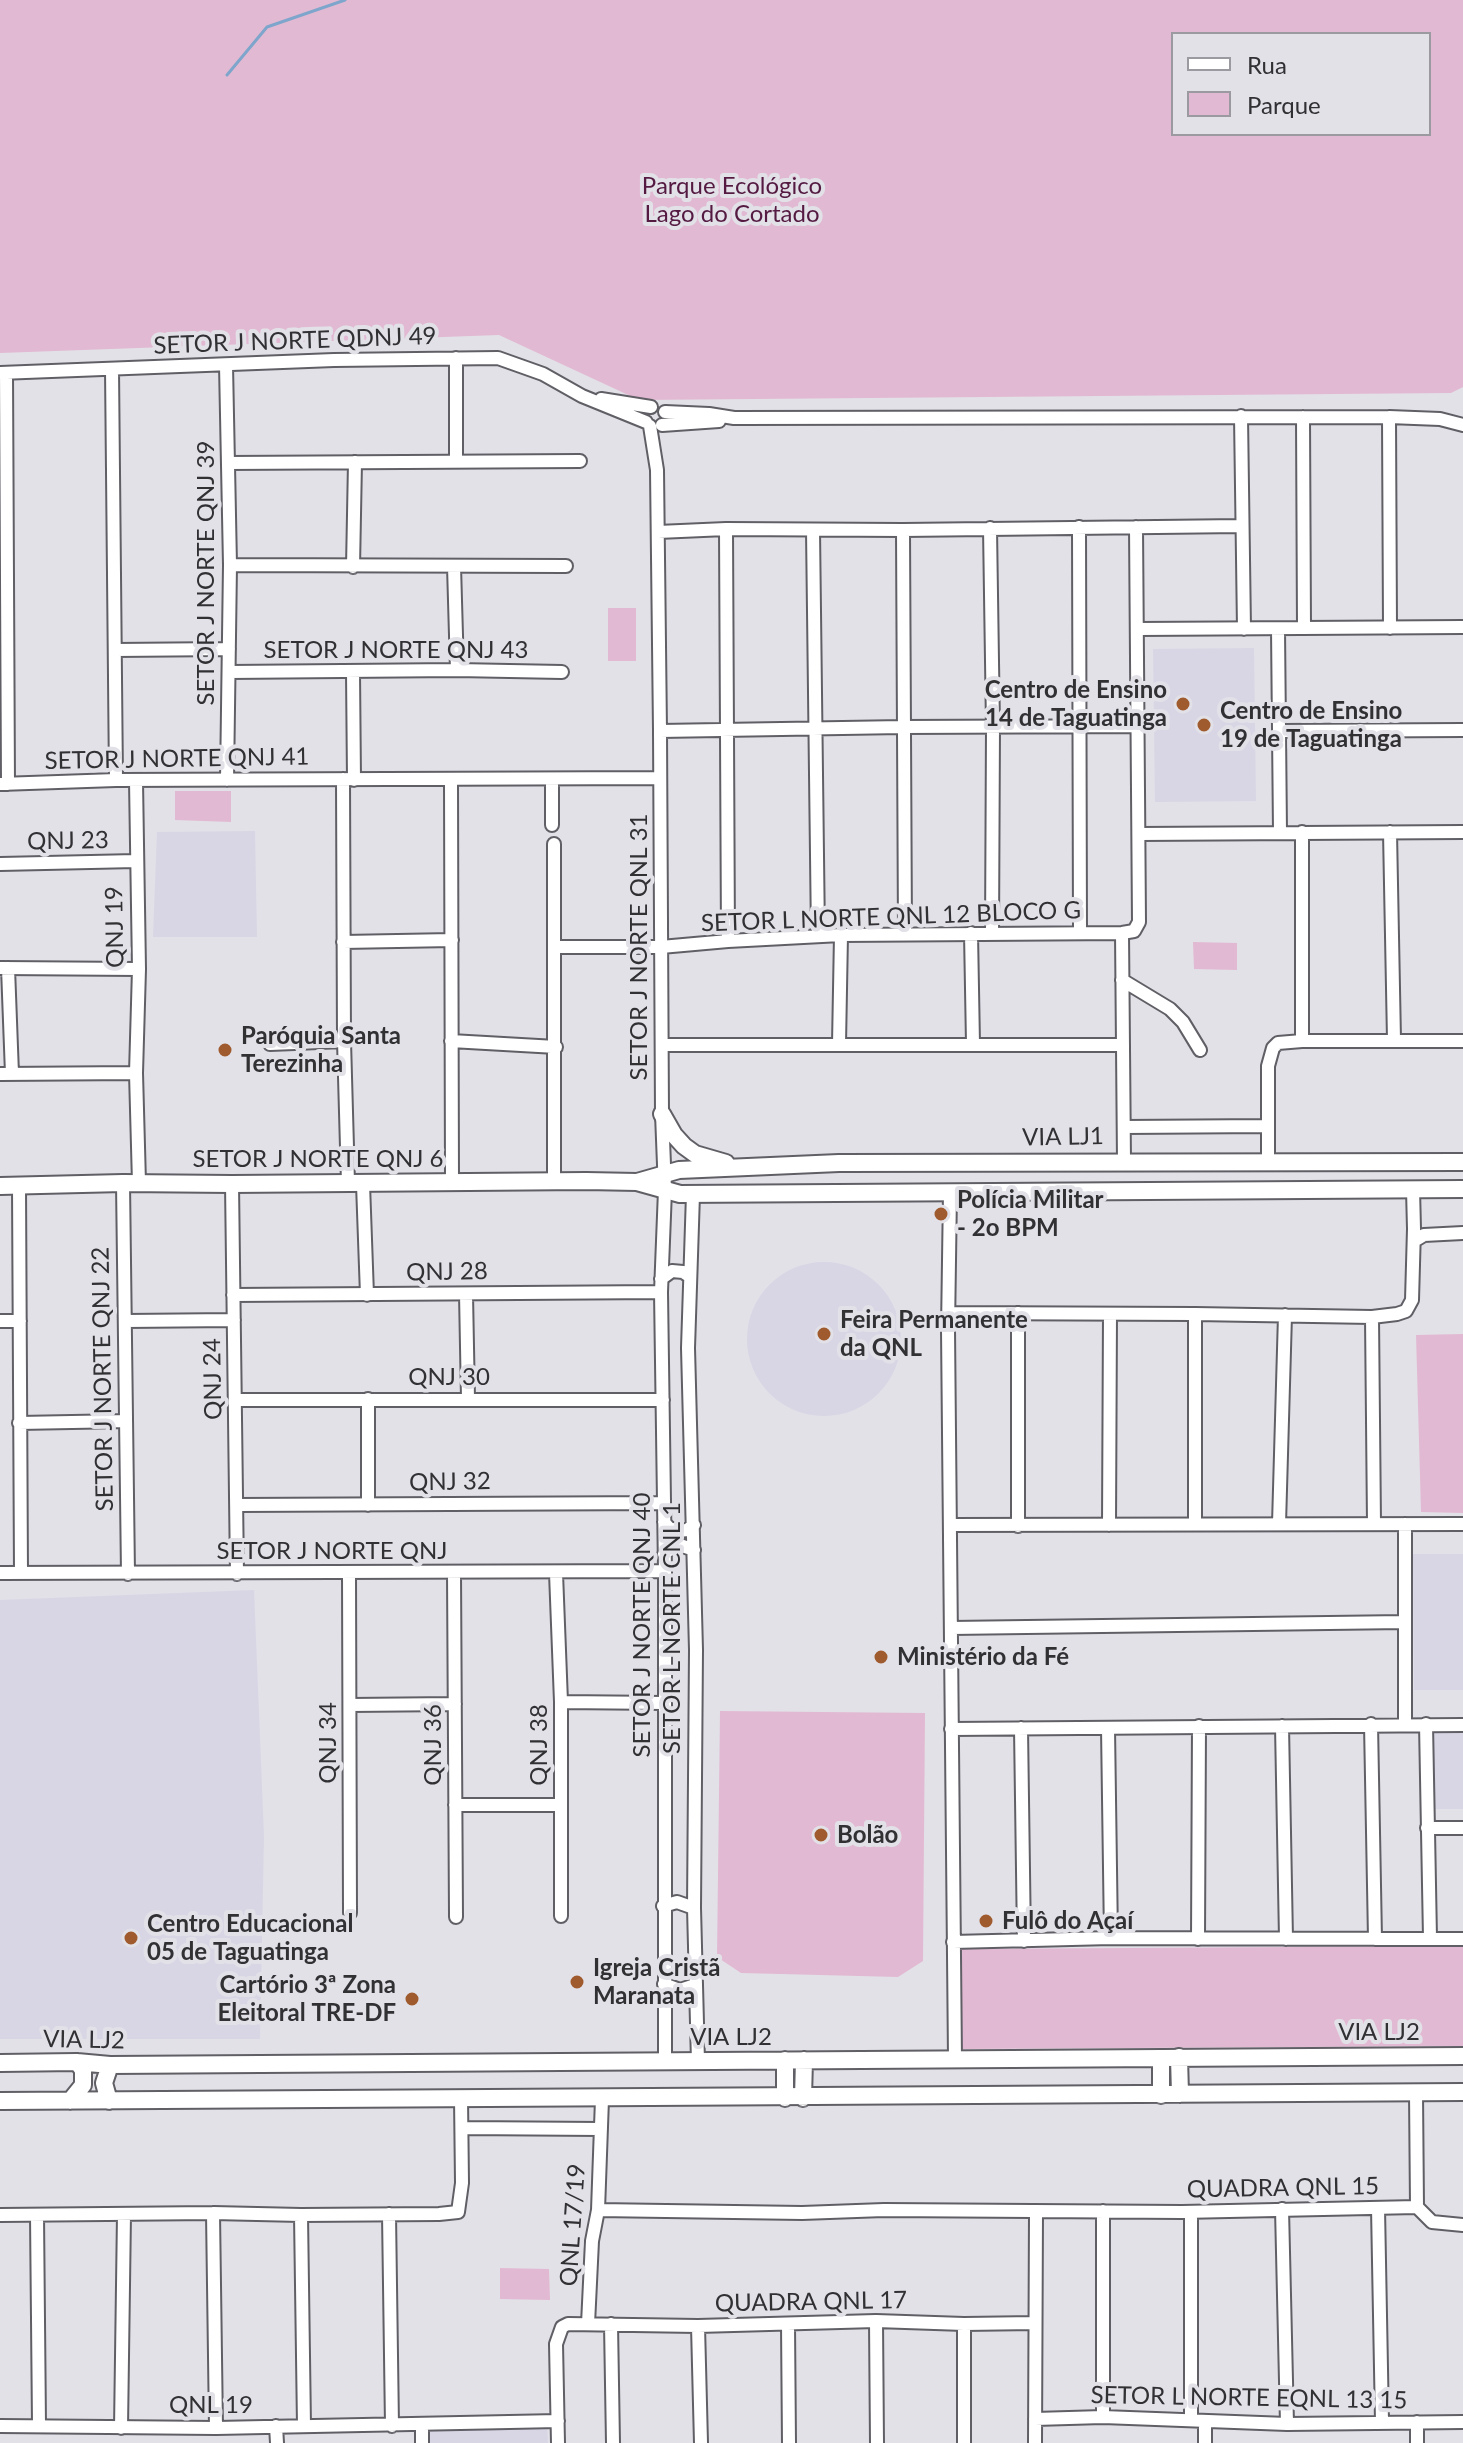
<!DOCTYPE html>
<meta charset="utf-8">
<style>
body{margin:0}
#map{position:relative;width:1463px;height:2443px;overflow:hidden;background:#e2e1e8;font-family:Lato,sans-serif}
canvas{display:block}
.legend{position:absolute;left:1171px;top:32px;width:260px;height:104px;box-sizing:border-box;background:#e2e1e8;border:2px solid #9b9aa0;margin:0;padding:10px 14px;list-style:none;font-size:24px;color:#313033}
.legend li{display:flex;align-items:center;gap:16px;height:40px}
.legend b{width:40px;border:2px solid #9b9aa0}
</style>
<div id="map">
<canvas width="1463" height="2443"></canvas>
<ul class="legend">
<li><b style="height:10px;background:#fff"></b>Rua</li>
<li><b style="height:22px;background:#e2b9d2"></b>Parque</li>
</ul>
</div>
<script>
const ctx = document.querySelector('canvas').getContext('2d');
ctx.lineJoin = 'round';
function paint(path, color) { ctx.fillStyle = color; ctx.fill(path, 'evenodd'); }
const poly = rows => new Path2D(rows.map(r => 'M' + r).join(''));
function strokePath(path, color, width, dash) { ctx.strokeStyle = color; ctx.lineWidth = width; ctx.lineCap = dash ? 'butt' : 'round'; ctx.setLineDash(dash || []); ctx.stroke(path); }
function drawText(font, color, halo, rows, align = 'center') {
  ctx.font = font + ' Lato,sans-serif'; ctx.lineWidth = 8; ctx.setLineDash([]); ctx.textBaseline = 'middle'; ctx.strokeStyle = halo; ctx.fillStyle = color; for (const [text, x, y, turn = 0] of rows) {
    ctx.save(); ctx.translate(x, y); ctx.rotate((+turn || 0) * Math.PI / 180); ctx.textAlign = isNaN(turn) ? turn : align; if (halo) ctx.strokeText(text, 0, 0); ctx.fillText(text, 0, 0); ctx.restore();
  }
}
paint(poly([
 [1254,648,1256,801,1155,802,1153,649],
 [255,831,257,937,153,937,157,832],
 '747 1339a77 77 0 1 1 154 0a77 77 0 1 1-154 0Z',
 [1413,1554,1463,1554,1463,1690,1414,1690],
 [254,1590,264,1836,260,2039,0,2039,0,1600],
 [1434,1732,1463,1732,1463,1809,1434,1809],
 [547,2423,548,2443,424,2443,424,2424]
]), '#d8d6e4');
paint(poly([
 [0,0,1463,0,1463,387,1451,393,639,400,499,335,0,353],
 [1173,34,1429,34,1429,134,1173,134],
 [608,608,636,608,636,661,608,661],
 [175,791,231,791,231,822,175,820],
 [1193,942,1237,943,1237,970,1194,969],
 [1463,1334,1463,1513,1421,1512,1416,1335],
 [720,1711,925,1713,923,1961,898,1977,741,1973,717,1957],
 [1463,1946,1463,2046,962,2049,961,1949],
 [500,2268,549,2269,550,2300,500,2299]
]), '#e2b9d2');
strokePath(poly([
 [227,75,267,27,345,0]
]), '#7ea5cb', 3);
const minor = poly([
 [456,358,456,460],
 [226,365,230,565,227,780],
 [112,369,116,780],
 [0,373,334,360,498,358,543,374,582,396,646,422],
 [6,373,8,784],
 [601,399,651,407],
 [665,412,709,414,734,418,1389,417,1440,419,1463,425],
 [1241,416,1244,629],
 [1303,417,1304,628],
 [1389,417,1390,628],
 [662,425,719,421],
 [650,426,657,470,660,731,662,1114,665,1190,661,1292,665,1571,665,2061],
 [228,463,580,461],
 [1079,527,1080,932],
 [990,528,993,727,992,934],
 [726,529,728,941],
 [813,530,818,936],
 [903,530,905,934],
 [658,532,726,529,903,530,1241,526],
 [230,565,566,566],
 [454,566,457,670],
 [353,567,355,462],
 [1138,629,1463,627],
 [1278,629,1280,832],
 [115,650,229,649],
 [229,672,457,670,562,672],
 [353,672,354,780],
 [660,731,903,727,1138,726],
 [1279,731,1463,730],
 [343,779,344,1041,348,1183],
 [552,779,552,825],
 [451,780,452,1182],
 [136,781,139,969,136,1073,139,1183],
 [0,784,116,780,660,778],
 [1390,832,1394,1040],
 [1139,834,1463,832],
 [554,844,554,1181],
 [0,864,136,861],
 [971,933,973,1044],
 [1122,933,1124,1161],
 [343,942,452,940],
 [556,947,661,947,728,941,841,935,1122,933,1134,931,1139,922,1136,527],
 [0,968,139,969],
 [8,968,12,1074],
 [1122,980,1170,1009,1183,1022,1200,1050],
 [451,1041,556,1047],
 [1302,1041,1302,832],
 [270,1044,344,1041],
 [839,1044,841,935],
 [662,1045,1122,1045],
 [0,1074,136,1073],
 [1124,1127,1268,1126],
 [1268,1161,1268,1066,1273,1048,1278,1043,1302,1041,1463,1041],
 [123,1183,128,1574],
 [232,1184,237,1574],
 [363,1184,367,1295],
 [19,1186,21,1573],
 [950,1192,948,1329,955,2059],
 [693,1194,688,1348,696,1650,694,1908,698,2062],
 [1414,1241,1424,1235,1463,1233],
 [661,1279,672,1271,683,1272,689,1276],
 [466,1294,468,1399],
 [233,1295,661,1292],
 [948,1313,1195,1314,1372,1317,1397,1314,1406,1311,1412,1300,1414,1229,1413,1189],
 [1018,1313,1018,1526],
 [1195,1314,1195,1524],
 [1372,1317,1374,1524],
 [0,1321,20,1321],
 [125,1321,234,1320],
 [235,1400,663,1400],
 [19,1423,125,1421],
 [237,1505,663,1503],
 [368,1505,368,1399],
 [664,1522,669,1528,679,1531,687,1530,694,1525],
 [1279,1524,1285,1315],
 [951,1525,1463,1524],
 [1109,1525,1110,1314],
 [664,1554,674,1546,680,1545,694,1550],
 [0,1573,665,1571],
 [349,1573,350,1913],
 [454,1573,456,1917],
 [556,1573,561,1702,561,1916],
 [951,1628,1404,1622],
 [561,1702,664,1703],
 [350,1705,455,1704],
 [1371,1724,1375,1939],
 [1405,1724,1405,1524],
 [1426,1724,1430,1938],
 [1282,1726,1286,1939],
 [1021,1728,1024,1941],
 [1108,1728,1111,1938],
 [951,1729,1463,1725],
 [455,1805,561,1805],
 [1427,1828,1463,1828],
 [663,1906,677,1902,694,1908],
 [1198,1939,1199,1726],
 [953,1942,1111,1938,1463,1939],
 [664,1984,680,1990,695,1985],
 [462,2128,601,2129],
 [1417,2207,1432,2222,1463,2225],
 [1378,2208,1382,2422],
 [1282,2209,1287,2424],
 [598,2210,802,2213,884,2210,1182,2212,1417,2207,1416,2093],
 [1103,2211,1103,2417],
 [213,2213,216,2428],
 [389,2214,392,2426],
 [0,2215,213,2213,301,2215,439,2214,458,2212,462,2183,461,2098],
 [37,2215,39,2425],
 [301,2215,304,2426],
 [876,2321,877,2443],
 [588,2324,592,2241,598,2210,602,2099],
 [611,2324,613,2443],
 [788,2324,789,2443],
 [698,2326,701,2443],
 [1035,2419,1103,2417,1287,2424,1463,2422],
 [1191,2420,1191,2212],
 [1205,2421,1205,2443],
 [1417,2422,1417,2443],
 [422,2424,422,2443],
 [0,2426,216,2428,558,2421],
 [276,2426,277,2443],
 [121,2428,124,2214],
 [558,2443,556,2344,562,2327,568,2324,698,2326,876,2321,964,2324,1035,2323],
 [964,2443,964,2324],
 [1035,2443,1036,2212]
]);
const major = poly([
 [662,1114,674,1135,684,1146,695,1154,726,1163],
 [637,1182,679,1170,839,1163,1463,1162],
 [0,1186,123,1183,232,1184,586,1181,637,1182,680,1194,1463,1189],
 [1179,2057,1180,2094],
 [1161,2058,1161,2095],
 [0,2063,77,2062,110,2065,1463,2056],
 [785,2098,785,2060],
 [803,2098,804,2060],
 [0,2101,1463,2092],
 [70,2101,83,2085,83,2070,77,2062],
 [109,2101,104,2083,110,2065]
]);
strokePath(minor, '#615f66', 16);
strokePath(major, '#615f66', 20);
strokePath(minor, '#fff', 12);
strokePath(major, '#fff', 16);
for (const [x, y, r, color] of [
 [1183,704,8,"#9f5b2e"],
 [1204,725,8,"#9f5b2e"],
 [225,1050,8,"#9f5b2e"],
 [941,1214,8,"#9f5b2e"],
 [824,1334,8,"#9f5b2e"],
 [881,1657,8,"#9f5b2e"],
 [821,1835,8,"#9f5b2e"],
 [986,1921,8,"#9f5b2e"],
 [131,1938,8,"#9f5b2e"],
 [577,1982,8,"#9f5b2e"],
 [412,1999,8,"#9f5b2e"]
]) { const dot = new Path2D(); dot.arc(x, y, r, 0, 2 * Math.PI); ctx.fillStyle = color; ctx.fill(dot); strokePath(dot, '#e2e1e8', 3); }
drawText('24px', '#541a42', '#e2e1e8', [
 ["Parque Ecológico",732,186],
 ["Lago do Cortado",732,214]
]);
drawText('24px', '#313033', '#e2e1e8', [
 ["SETOR J NORTE QDNJ 49",295,341,-2],
 ["SETOR J NORTE QNJ 39",206,573,-90],
 ["SETOR J NORTE QNJ 43",396,650],
 ["SETOR J NORTE QNJ 41",177,759,-1],
 ["QNJ 23",68,841,-1],
 ["SETOR L NORTE QNL 12 BLOCO G",891,917,-2],
 ["QNJ 19",115,927,-91],
 ["SETOR J NORTE QNL 31",639,947,-90],
 ["VIA LJ1",1063,1137,-1],
 ["SETOR J NORTE QNJ 6",318,1159],
 ["QNJ 28",447,1272,-1],
 ["QNJ 30",449,1377],
 ["SETOR J NORTE QNJ 22",103,1379,-91],
 ["QNJ 24",213,1379,-91],
 ["QNJ 32",450,1482,-1],
 ["SETOR J NORTE QNJ",332,1551],
 ["SETOR J NORTE QNJ 40",642,1625,-90],
 ["SETOR L NORTE CNL 1",672,1628,-90],
 ["QNJ 34",328,1743,-90],
 ["QNJ 36",433,1745,-90],
 ["QNJ 38",539,1745,-90],
 ["VIA LJ2",1379,2032],
 ["VIA LJ2",731,2037],
 ["VIA LJ2",84,2040,1],
 ["QUADRA QNL 15",1283,2188,-1],
 ["QNL 17/19",573,2225,-86],
 ["QUADRA QNL 17",811,2302,-1],
 ["SETOR L NORTE EQNL 13 15",1249,2398,1],
 ["QNL 19",211,2405]
]);
drawText('bold 24px', '#313033', '#e2e1e8', [
 ["Centro de Ensino",1167,690,"right"],
 ["14 de Taguatinga",1167,718,"right"],
 ["Centro de Ensino",1220,711],
 ["19 de Taguatinga",1220,739],
 ["Paróquia Santa",241,1036],
 ["Terezinha",241,1064],
 ["Polícia Militar",957,1200],
 ["- 2o BPM",957,1228],
 ["Feira Permanente",840,1320],
 ["da QNL",840,1348],
 ["Ministério da Fé",897,1657],
 ["Bolão",837,1835],
 ["Fulô do Açaí",1002,1921],
 ["Centro Educacional",147,1924],
 ["05 de Taguatinga",147,1952],
 ["Igreja Cristã",593,1968],
 ["Maranata",593,1996],
 ["Cartório 3ª Zona",396,1985,"right"],
 ["Eleitoral TRE-DF",396,2013,"right"]
], 'left');
</script>
